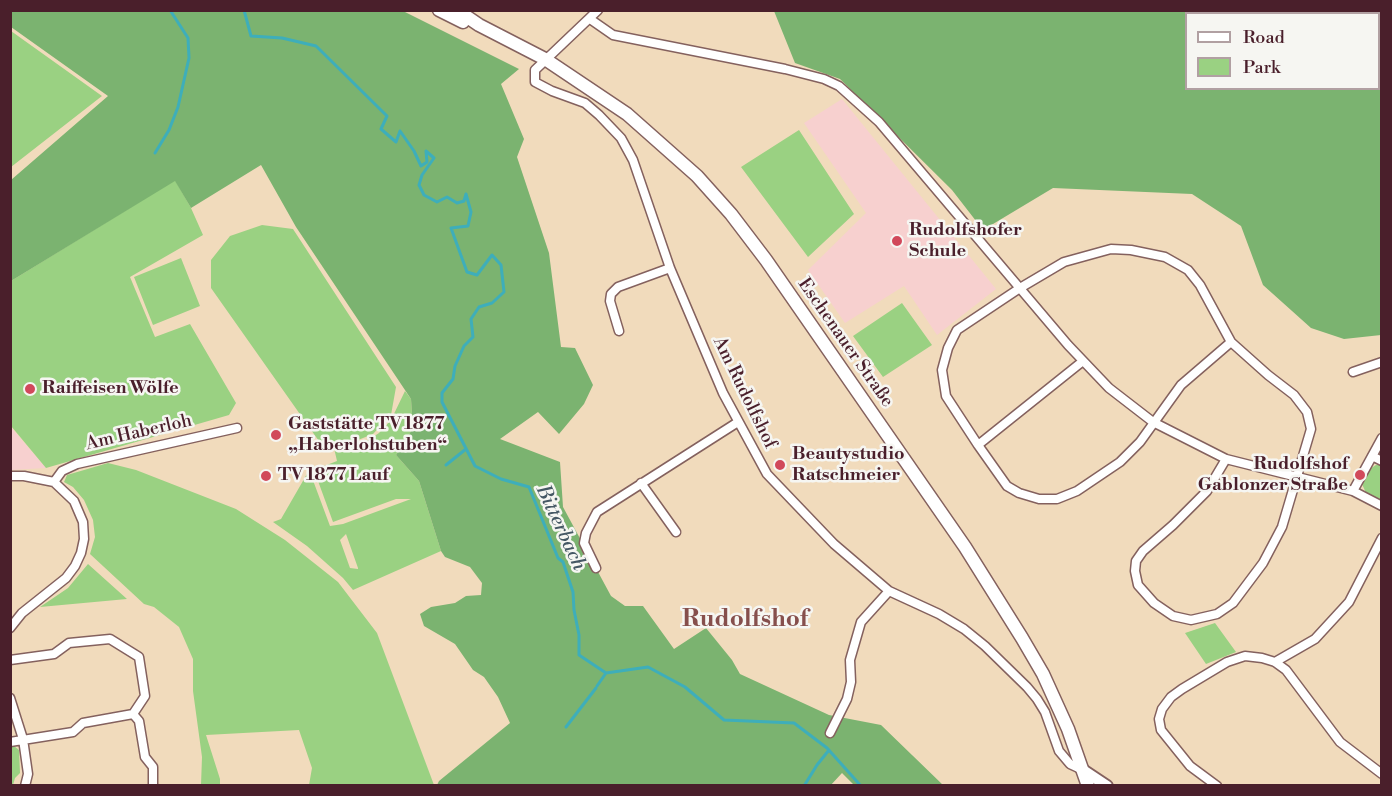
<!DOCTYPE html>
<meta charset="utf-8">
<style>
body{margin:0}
#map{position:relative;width:1392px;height:796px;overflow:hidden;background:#f1dbbc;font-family:"Libre Bodoni",serif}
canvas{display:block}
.frame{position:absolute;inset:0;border:12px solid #4a1f2b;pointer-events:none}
.legend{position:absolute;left:1185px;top:12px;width:195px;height:78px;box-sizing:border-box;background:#f6f6f2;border:2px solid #b1a0a2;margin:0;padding:8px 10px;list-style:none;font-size:18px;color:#4a1f2b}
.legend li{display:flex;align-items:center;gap:12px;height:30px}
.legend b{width:30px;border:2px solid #b1a0a2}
</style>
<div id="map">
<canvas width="1392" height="796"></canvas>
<div class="frame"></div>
<ul class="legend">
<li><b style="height:8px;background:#fff"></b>Road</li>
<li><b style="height:16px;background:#9ad182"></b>Park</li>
</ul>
</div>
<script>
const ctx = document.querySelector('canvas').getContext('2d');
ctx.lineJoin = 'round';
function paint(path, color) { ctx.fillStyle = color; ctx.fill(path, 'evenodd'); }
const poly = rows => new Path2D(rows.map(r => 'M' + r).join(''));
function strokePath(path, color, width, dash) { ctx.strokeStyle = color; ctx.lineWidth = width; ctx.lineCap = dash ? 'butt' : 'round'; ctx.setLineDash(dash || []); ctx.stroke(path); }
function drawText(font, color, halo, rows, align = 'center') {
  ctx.font = font + ' "Libre Bodoni",serif'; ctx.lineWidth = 5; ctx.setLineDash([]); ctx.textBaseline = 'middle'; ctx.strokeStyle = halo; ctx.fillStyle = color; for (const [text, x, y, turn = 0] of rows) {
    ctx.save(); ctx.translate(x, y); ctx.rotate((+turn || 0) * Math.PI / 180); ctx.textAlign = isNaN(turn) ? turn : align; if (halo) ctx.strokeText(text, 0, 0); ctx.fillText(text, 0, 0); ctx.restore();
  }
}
paint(poly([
 [842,99,996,289,937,335,904,286,845,323,808,270,866,213,804,123],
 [10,426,46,468,11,470]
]), '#f7d0cf');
paint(poly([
 [11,31,102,96,11,167],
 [799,130,854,214,808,257,741,167],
 [175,180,191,208,203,235,130,277,155,337,190,324,236,403,229,415,46,468,11,426,11,281],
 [262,225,293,229,396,387,391,415,373,434,348,444,321,444,211,288,211,260,230,236],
 [181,258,200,306,153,325,134,277],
 [902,303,932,345,883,377,853,336],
 [405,391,411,399,413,428,396,455,419,481,441,551,353,590,343,578,307,546,273,522,281,519,311,467,311,475,330,526,343,524,411,499,396,499,333,522,314,470,337,461,334,448,367,441,379,433,391,420],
 [346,534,358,568,358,569,350,568,340,540],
 [108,463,136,470,236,509,285,540,338,582,377,633,434,785,309,785,312,768,299,730,206,735,220,779,220,785,201,785,202,757,193,691,193,659,179,627,154,607,144,604,90,554,95,537,93,520,84,500,73,487,64,482,67,475],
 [1376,465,1381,465,1381,501,1366,493,1362,484,1368,470],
 [88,564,127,599,40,607,68,588],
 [1215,623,1236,652,1206,664,1185,633],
 [14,746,19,750,20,773,15,778,13,785,11,785,11,747]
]), '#9ad182');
paint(poly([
 [11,11,403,11,519,69,501,84,524,139,517,157,549,253,561,347,575,348,593,385,584,404,559,434,538,412,500,439,560,462,563,507,611,596,625,606,643,606,674,649,706,628,732,660,740,674,829,715,881,725,943,785,854,785,842,773,830,786,437,785,439,781,510,723,498,697,484,677,473,670,455,644,424,626,420,614,431,607,455,603,466,596,481,595,482,583,470,567,445,557,441,551,419,481,396,455,413,428,411,399,296,227,261,165,191,208,175,181,11,281,11,180,108,96,11,27],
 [774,11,1381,11,1381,335,1344,339,1311,328,1263,285,1241,226,1192,194,1053,188,983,230,952,190,840,79,795,63],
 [1186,14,1378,14,1378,88,1186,88]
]), '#7bb370');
strokePath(poly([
 [244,10,251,36,282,38,316,46,387,116,381,129,396,142,400,131,414,151,421,166,427,162,426,151,434,158,422,175,419,185,424,195,437,202,447,197,457,203,464,201,466,194,471,212,468,226,451,228,467,272,477,275,492,255,501,265,504,292,492,303,479,307,471,319,473,337,464,346,455,366,453,379,442,393,442,402,475,466,501,479,529,487,558,558,563,562,573,592,574,610,579,635,579,655,606,673,648,667,685,687,724,720,794,723,827,748,861,786],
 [155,153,169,130,178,107,189,58,188,38,170,10],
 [446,465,466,449],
 [597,686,606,673],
 [566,727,596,688],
 [804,786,817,765,829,750]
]), '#3eaeba', 3);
const minor = poly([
 [598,10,535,70,535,82,552,91,585,103,599,115,621,138,633,160,670,268,723,393,767,474,834,544,889,591,939,614,964,629,985,646,1027,687,1037,699,1045,712,1059,751,1070,764,1083,770],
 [590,19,613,35,785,69,824,79,839,86,879,122,1068,345,1109,388,1153,422,1226,459,1353,491,1382,506],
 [619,331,610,301,611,294,618,287,670,268],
 [1353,372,1382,362],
 [978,445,1083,361],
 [1372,456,1382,461],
 [1226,459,1207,491,1173,525,1143,551,1136,561,1135,571,1138,585,1154,603,1173,616,1191,620,1217,614,1233,603,1263,563,1282,527,1311,429,1307,412,1294,395,1268,375,1231,342,1200,285,1188,270,1165,257,1131,250,1111,249,1064,262,1020,288,957,330,948,348,942,370,946,396,978,445,1007,486,1019,493,1039,499,1057,499,1077,491,1120,462,1140,442,1181,385,1231,342],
 [10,476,24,476,54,482,74,501,83,522,84,539,81,553,75,566,66,578,22,613,10,628],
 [54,482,62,471,77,464,237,428],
 [641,483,676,532],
 [1353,491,1382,438],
 [596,568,584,543,586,533,597,512,738,422],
 [10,660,54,654,69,643,110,639,139,657,145,696,133,714,139,721,145,757,153,767,153,786],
 [1275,662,1315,639,1349,602,1382,538],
 [10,698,23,739,28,774,25,786],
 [830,733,847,699,851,682,850,660,861,622,889,591],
 [10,742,73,732,83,723,133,714],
 [1217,786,1190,766,1161,730,1159,719,1162,709,1171,697,1182,689,1227,662,1245,656,1262,658,1275,662,1286,670,1340,742,1382,774]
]);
const tertiary = poly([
 [1083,770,1107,786]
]);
const secondary = poly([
 [439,10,463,22],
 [457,10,479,25,545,59,627,114,697,176,731,214,766,260,965,547,1022,638,1043,674,1068,729,1088,786]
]);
strokePath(minor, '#84615e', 11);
strokePath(tertiary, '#84615e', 14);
strokePath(secondary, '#84615e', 15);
strokePath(minor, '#fff', 8);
strokePath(tertiary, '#fff', 10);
strokePath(secondary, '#fff', 12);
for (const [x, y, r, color] of [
 [897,241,6,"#d1495b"],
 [30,389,6,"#d1495b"],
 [276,435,6,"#d1495b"],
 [780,465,6,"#d1495b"],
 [1360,475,6,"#d1495b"],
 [266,476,6,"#d1495b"]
]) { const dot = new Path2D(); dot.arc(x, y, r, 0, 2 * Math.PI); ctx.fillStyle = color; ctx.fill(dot); strokePath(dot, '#f6f6f2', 2); }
drawText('bold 18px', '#4a1f2b', '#f6f6f2', [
 ["Rudolfshofer",909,231],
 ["Schule",909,252],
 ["Raiffeisen Wölfe",42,389],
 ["Gaststätte TV 1877",288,425],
 ["„Haberlohstuben“",288,446],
 ["Beautystudio",792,455],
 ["Ratschmeier",792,476],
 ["Rudolfshof",1348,465,"right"],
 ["Gablonzer Straße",1348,486,"right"],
 ["TV 1877 Lauf",278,476]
], 'left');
drawText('18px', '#4a1f2b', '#f6f6f2', [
 ["Eschenauer Straße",845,343,55],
 ["Am Rudolfshof",744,393,64],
 ["Am Haberloh",139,433,-13]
]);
drawText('italic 20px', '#455864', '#f6f6f2', [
 ["Bitterbach",560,528,65]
]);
drawText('bold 24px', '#864f4c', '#f6f6f2', [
 ["Rudolfshof",745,620]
]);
</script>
